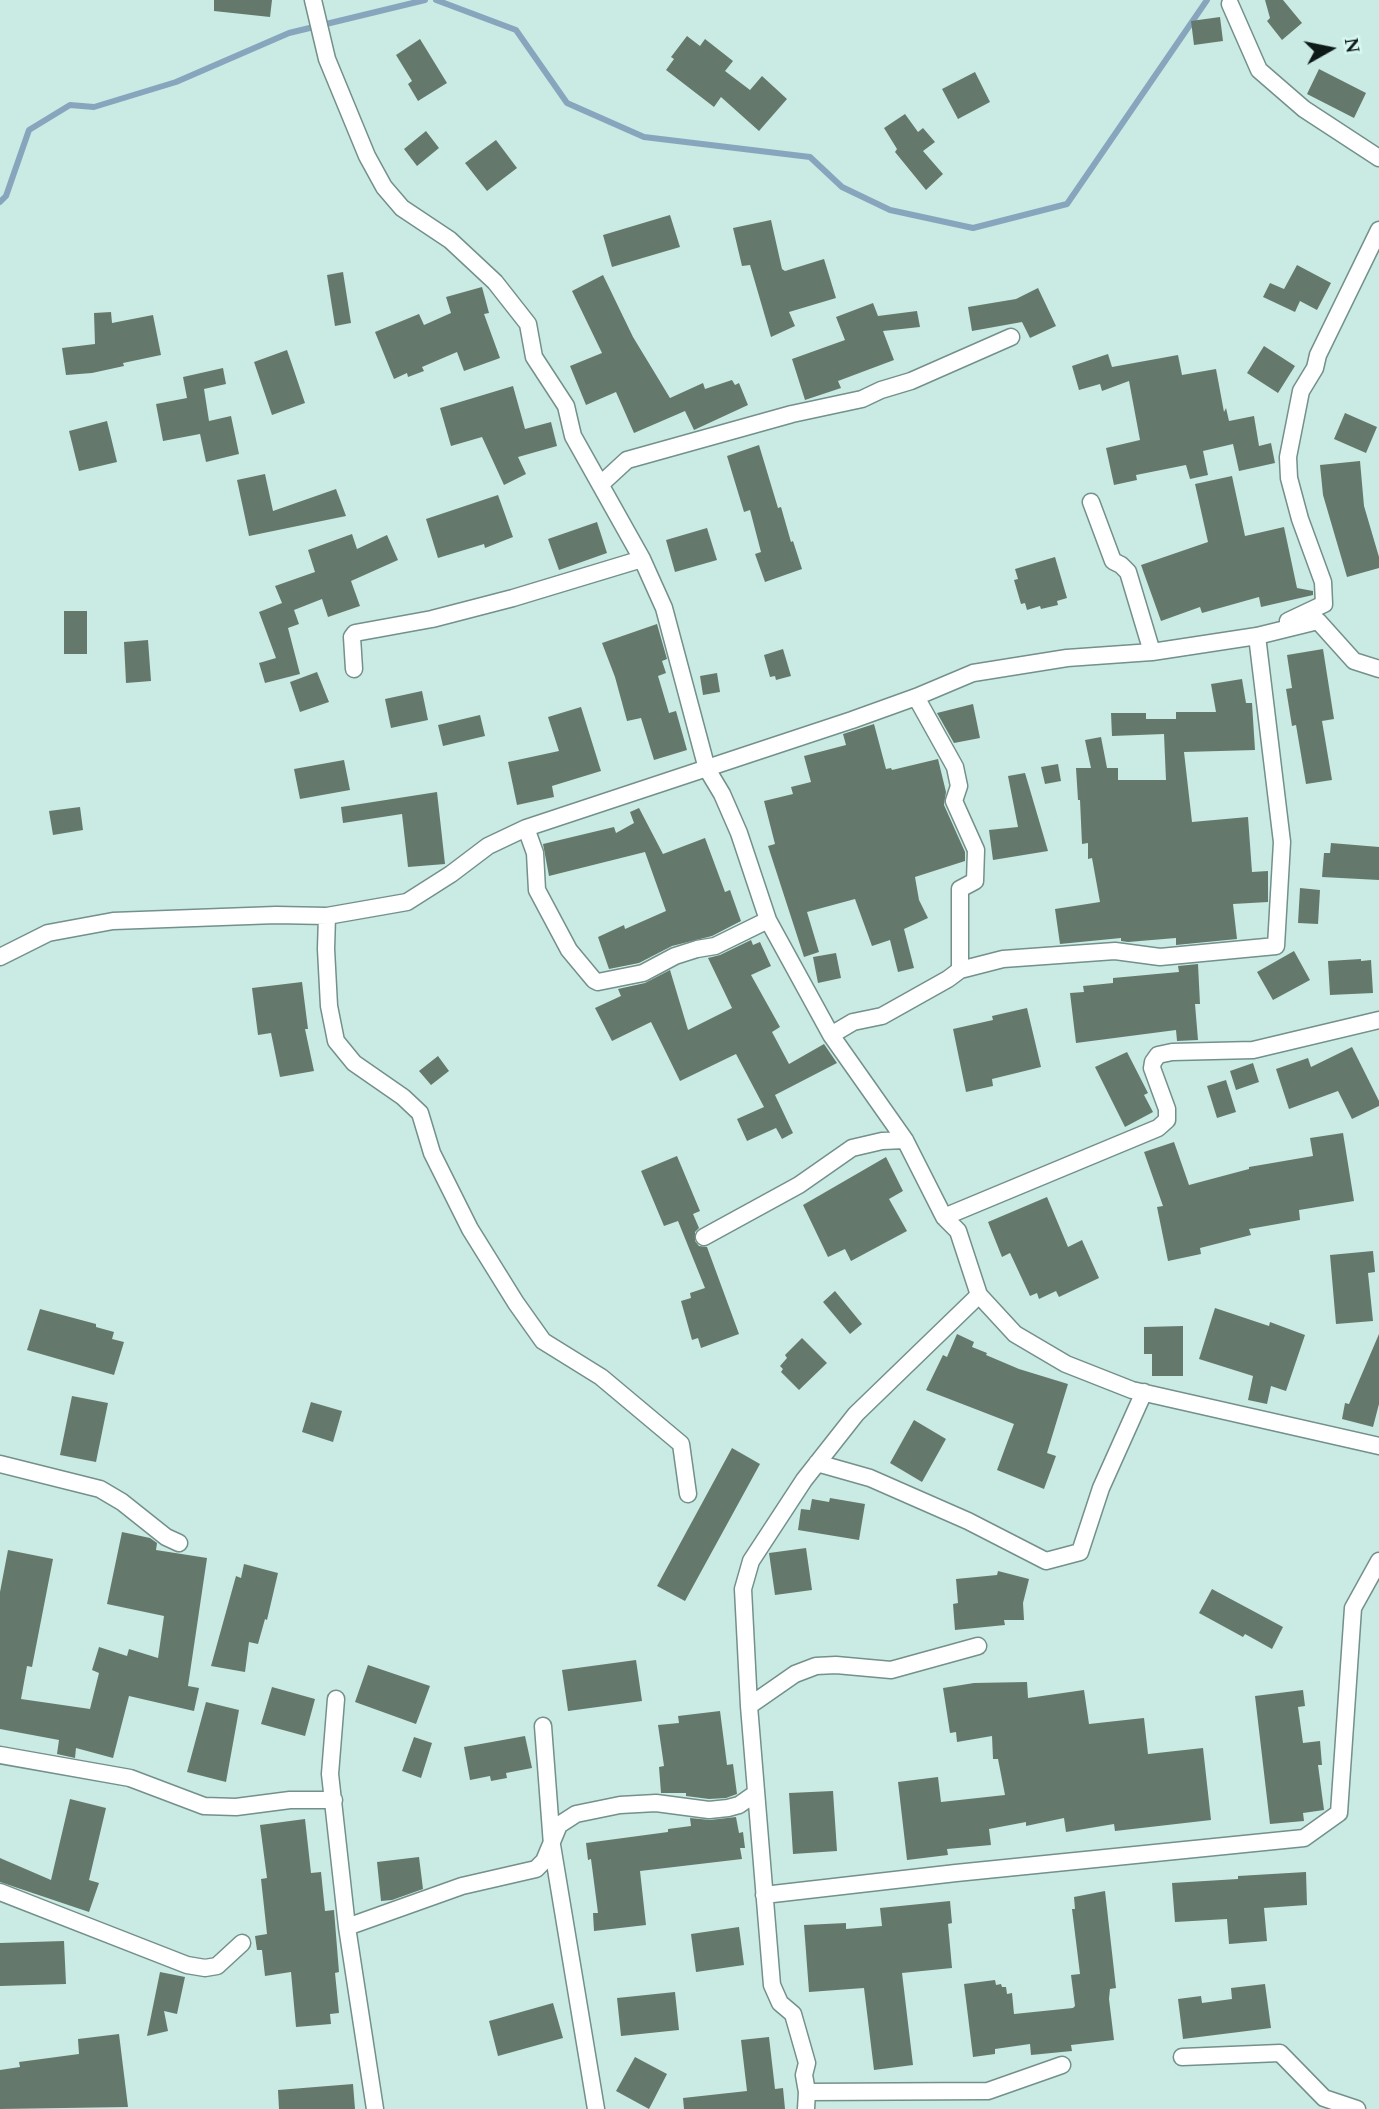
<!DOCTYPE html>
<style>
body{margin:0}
#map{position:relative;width:1379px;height:2109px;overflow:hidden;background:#caeae4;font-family:Spectral,serif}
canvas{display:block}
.north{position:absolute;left:1295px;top:14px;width:70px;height:70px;-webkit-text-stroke:5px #d7f7f1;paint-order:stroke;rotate:81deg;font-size:19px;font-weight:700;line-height:28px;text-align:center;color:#0e1a18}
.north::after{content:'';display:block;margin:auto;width:24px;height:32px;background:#0e1a18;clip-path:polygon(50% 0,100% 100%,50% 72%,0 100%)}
</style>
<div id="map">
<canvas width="1379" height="2109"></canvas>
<div class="north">N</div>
</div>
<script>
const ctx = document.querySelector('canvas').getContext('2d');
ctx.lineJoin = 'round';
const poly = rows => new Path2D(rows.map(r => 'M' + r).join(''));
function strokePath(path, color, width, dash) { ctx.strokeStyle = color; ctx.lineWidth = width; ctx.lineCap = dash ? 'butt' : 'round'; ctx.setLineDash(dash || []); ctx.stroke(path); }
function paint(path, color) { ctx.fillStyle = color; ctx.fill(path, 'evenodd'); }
strokePath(poly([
 [436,0,516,30,567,103,644,137,810,157,842,187,890,210,973,228,1067,204,1207,0],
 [0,202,6,196,29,130,70,105,94,107,176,82,289,33,425,0]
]), '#87a6bd', 6);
paint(poly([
 [214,0,272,0,270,17,214,11],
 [1265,0,1283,0,1302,23,1282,40,1267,21,1270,18],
 [1220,17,1223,41,1194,45,1191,21],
 [687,36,700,46,705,39,733,61,725,71,750,90,762,76,787,99,759,131,721,97,714,107,666,70,674,59,671,57],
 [420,39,447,83,418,101,408,84,412,81,396,55],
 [1319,69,1366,93,1354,118,1307,94],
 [975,72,990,102,958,119,942,89],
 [905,114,918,132,923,128,935,142,923,151,943,174,926,190,895,152,897,149,884,128],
 [426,131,439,148,417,166,404,149],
 [496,140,517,168,487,191,465,163],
 [670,215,680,247,612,267,603,235],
 [771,220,782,269,785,271,824,259,836,298,789,312,795,326,771,337,750,265,742,266,733,228],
 [1297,265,1331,283,1317,310,1300,301,1295,312,1263,297,1270,283,1284,289],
 [343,272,351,323,335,326,327,275],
 [603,275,633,337,670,398,703,383,705,389,732,380,735,385,739,383,748,405,694,430,685,411,634,433,616,392,586,405,570,366,602,353,572,291],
 [482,287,489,313,484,314,500,358,464,371,457,352,422,367,424,371,408,377,407,373,394,379,375,332,419,314,424,325,451,313,446,297],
 [1038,288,1056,326,1030,338,1022,322,972,331,968,307,1016,299],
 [873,303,878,316,917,311,920,327,883,331,894,360,838,381,841,388,805,400,792,359,845,340,836,317],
 [111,312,112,323,153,315,161,355,123,363,124,366,92,373,66,375,62,348,95,344,94,313],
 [1264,346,1295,366,1278,393,1247,373],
 [287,350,305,403,272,415,254,362],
 [1108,354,1112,367,1178,355,1182,375,1216,369,1224,412,1226,408,1229,421,1254,416,1259,446,1271,443,1275,463,1239,471,1233,444,1203,451,1208,475,1190,479,1186,465,1136,475,1137,480,1114,485,1106,448,1140,440,1129,381,1102,391,1100,384,1079,390,1072,366],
 [223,368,226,384,204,389,209,421,231,416,239,454,206,462,200,434,163,441,156,404,187,398,183,377],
 [513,386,525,429,551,422,557,446,518,457,526,474,504,485,482,437,451,446,440,408],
 [1345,413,1377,427,1366,453,1334,439],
 [107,421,117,462,79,471,69,431],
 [759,445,778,508,781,507,791,542,793,541,802,569,765,582,755,554,761,552,750,510,744,512,727,456],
 [1360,461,1364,506,1379,557,1379,568,1347,577,1323,495,1320,465],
 [265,474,273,511,336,489,346,516,249,536,237,480],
 [1232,476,1245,536,1284,527,1297,588,1313,591,1313,595,1261,607,1259,597,1202,613,1200,607,1161,621,1141,565,1208,542,1195,484],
 [498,495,513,537,485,548,484,544,438,558,426,519],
 [597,522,607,553,559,570,548,539],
 [707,528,717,560,675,572,666,540],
 [352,534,357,549,387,535,398,560,351,581,360,606,328,617,322,599,294,610,299,624,288,628,300,674,265,683,259,663,276,658,259,612,282,603,275,586,315,572,308,550],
 [1055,557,1067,598,1057,601,1058,605,1041,609,1040,606,1027,610,1025,603,1021,604,1014,580,1018,579,1015,569],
 [64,611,87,611,87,654,64,654],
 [657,624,667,659,662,661,666,673,658,676,669,713,676,711,687,750,654,760,641,718,627,721,615,677,602,643],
 [148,640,151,681,126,683,124,642],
 [783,649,791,676,776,680,775,676,770,677,764,655],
 [1323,649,1334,719,1322,721,1332,780,1306,784,1296,725,1292,726,1286,689,1292,688,1287,655],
 [317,672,329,702,300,712,290,682],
 [717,673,720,692,703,695,700,676],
 [1242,679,1246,703,1252,703,1255,750,1184,752,1192,822,1248,817,1252,872,1268,871,1268,902,1233,904,1237,939,1176,945,1176,938,1128,942,1121,941,1121,938,1060,944,1055,909,1100,902,1092,858,1088,859,1088,843,1082,844,1080,800,1078,800,1076,768,1091,768,1085,740,1101,737,1107,768,1118,768,1118,780,1166,780,1164,734,1112,736,1111,713,1146,713,1146,719,1176,719,1176,712,1216,712,1211,684],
 [422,691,428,720,391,728,385,699],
 [973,704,980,738,954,743,937,713],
 [581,707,601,771,552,786,554,797,517,805,508,762,559,751,548,717],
 [480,715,485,736,443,746,438,725],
 [874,724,886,769,891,768,892,770,938,759,946,792,944,805,965,852,965,861,915,877,919,900,928,918,904,929,914,968,898,972,890,940,872,946,855,899,807,912,819,952,804,957,768,846,775,844,764,801,793,794,791,787,811,782,804,756,846,745,843,734],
 [344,760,350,790,300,799,294,769],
 [1058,764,1061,781,1045,784,1041,767],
 [1025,773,1048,851,993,860,989,830,1018,827,1008,776],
 [437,792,445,864,408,867,402,814,343,823,341,807],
 [80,807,83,830,53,835,49,811],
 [639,808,663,854,705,838,725,892,730,890,741,921,712,936,672,946,639,963,609,969,598,937,624,925,625,929,666,911,645,852,549,876,543,844,614,827,616,833,634,823,630,812],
 [1331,843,1379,847,1379,880,1322,877,1324,853,1330,853],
 [1300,888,1320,890,1318,924,1298,923],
 [751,940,753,945,760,942,771,966,751,975,780,1027,772,1032,789,1064,824,1044,837,1063,775,1095,793,1133,782,1139,776,1128,747,1141,737,1119,764,1107,736,1054,680,1081,651,1022,612,1041,595,1008,621,996,618,989,645,983,670,970,688,1030,732,1008,708,958,720,955],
 [1294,951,1310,980,1273,1000,1257,972],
 [836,953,841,978,818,983,813,957],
 [1361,959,1361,961,1371,960,1373,993,1330,995,1328,961],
 [1198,964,1200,1004,1195,1004,1198,1040,1177,1041,1176,1030,1076,1043,1070,993,1084,992,1083,986,1113,983,1113,978,1179,972,1178,966],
 [302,982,308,1029,305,1029,314,1071,280,1077,271,1033,258,1035,252,988],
 [1027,1008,1041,1067,992,1079,993,1086,966,1092,953,1029,993,1020,992,1016],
 [1352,1047,1379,1101,1379,1106,1352,1119,1338,1091,1289,1109,1276,1069,1308,1058,1311,1067],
 [1127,1052,1148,1093,1144,1095,1153,1112,1125,1127,1095,1067],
 [438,1056,449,1071,431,1085,419,1071],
 [1253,1063,1259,1082,1236,1090,1230,1071],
 [1226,1080,1236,1112,1217,1118,1207,1086],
 [1343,1133,1354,1201,1299,1210,1300,1220,1249,1229,1251,1235,1200,1248,1201,1254,1168,1261,1157,1207,1163,1206,1144,1152,1174,1142,1189,1185,1249,1169,1249,1167,1313,1156,1310,1138],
 [677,1156,700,1211,693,1214,699,1228,695,1232,695,1241,699,1246,707,1247,739,1334,701,1348,698,1338,692,1340,681,1301,691,1298,690,1293,705,1288,678,1221,664,1226,641,1171],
 [886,1157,903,1191,889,1199,907,1231,851,1261,845,1249,828,1257,803,1205],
 [1047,1197,1068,1247,1082,1240,1099,1278,1059,1297,1056,1291,1039,1299,1037,1293,1030,1296,1010,1253,1002,1257,988,1222],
 [1373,1251,1375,1272,1368,1273,1373,1321,1336,1324,1330,1255],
 [835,1291,862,1324,850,1334,823,1302],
 [1215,1308,1269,1326,1270,1322,1305,1335,1286,1391,1271,1386,1267,1404,1248,1400,1253,1376,1199,1359],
 [40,1309,96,1324,96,1327,114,1332,112,1339,124,1342,114,1375,27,1350],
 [1183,1326,1183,1376,1152,1376,1152,1354,1144,1354,1144,1327],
 [957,1334,974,1342,972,1347,987,1353,986,1355,1019,1369,1068,1384,1047,1453,1056,1456,1044,1489,997,1470,1014,1424,926,1390,943,1355,947,1357],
 [1379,1334,1379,1404,1373,1427,1342,1419,1345,1403,1349,1404],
 [802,1338,827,1363,799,1390,781,1372,783,1369,780,1366,787,1358,785,1355],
 [72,1396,108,1403,96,1462,60,1455],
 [311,1402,342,1411,333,1442,302,1432],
 [914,1420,946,1439,922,1482,890,1463],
 [732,1448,760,1464,685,1601,657,1586],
 [830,1498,865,1504,859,1540,798,1530,801,1509,810,1510,812,1499,829,1502],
 [122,1532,150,1538,157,1543,156,1550,207,1558,188,1686,199,1688,194,1711,129,1696,113,1758,76,1748,75,1758,57,1754,59,1740,0,1729,0,1592,8,1550,53,1559,32,1667,27,1666,21,1699,90,1709,99,1673,92,1670,99,1647,127,1656,129,1649,158,1658,164,1616,107,1604],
 [806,1548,812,1590,775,1595,769,1553],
 [244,1564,278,1573,267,1620,265,1619,258,1644,249,1642,245,1672,211,1666,236,1576,241,1578],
 [998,1571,1029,1579,1023,1603,1024,1620,1004,1620,1005,1625,955,1630,953,1604,958,1603,956,1579,997,1575],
 [1212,1589,1283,1627,1272,1649,1245,1634,1243,1637,1199,1613],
 [636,1660,642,1701,568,1711,562,1670],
 [368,1665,430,1686,416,1724,355,1702],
 [1027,1682,1028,1698,1084,1690,1089,1724,1144,1718,1148,1754,1203,1748,1211,1820,1115,1831,1114,1824,1066,1832,1064,1818,1026,1826,1026,1822,989,1829,991,1845,947,1849,948,1855,907,1860,898,1782,938,1777,941,1802,1005,1795,998,1759,993,1759,992,1736,957,1742,956,1732,950,1733,943,1688,974,1683],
 [272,1687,315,1699,305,1736,261,1724],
 [1303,1690,1305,1706,1298,1707,1303,1743,1320,1741,1322,1765,1318,1765,1324,1810,1303,1813,1304,1821,1270,1824,1255,1696],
 [206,1702,239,1710,226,1782,187,1772],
 [720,1711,727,1765,733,1764,737,1794,726,1798,709,1799,686,1796,686,1793,661,1793,659,1767,664,1766,658,1725,679,1723,678,1716],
 [525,1736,532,1768,506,1773,507,1778,491,1781,490,1776,470,1780,464,1747],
 [414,1737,432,1743,421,1778,402,1771],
 [833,1791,837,1851,793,1854,789,1793],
 [70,1799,106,1808,89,1880,99,1883,89,1912,0,1882,0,1858,51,1880],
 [736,1817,739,1833,743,1832,745,1848,740,1848,742,1859,640,1871,646,1925,594,1931,593,1913,598,1913,591,1859,588,1860,586,1843,668,1832,668,1829,691,1826,690,1818,710,1820],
 [305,1819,311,1873,321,1872,325,1911,334,1910,339,1972,335,1973,339,2013,330,2014,331,2024,296,2027,291,1972,265,1976,262,1950,257,1950,255,1936,267,1934,261,1879,267,1878,260,1825],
 [419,1857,423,1889,392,1900,381,1901,377,1862],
 [1306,1872,1307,1905,1264,1908,1267,1941,1229,1944,1227,1919,1175,1922,1172,1883,1238,1879,1238,1876],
 [1105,1891,1116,1988,1110,1989,1109,1999,1114,2040,1071,2045,1072,2051,1031,2055,1030,2044,995,2049,995,2054,973,2057,964,1984,995,1980,996,1985,1001,1984,1002,1987,1006,1987,1007,1994,1012,1993,1014,2014,1073,2008,1075,2006,1071,1975,1080,1974,1072,1909,1075,1909,1074,1897],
 [950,1901,952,1923,948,1924,952,1968,902,1973,913,2065,874,2070,864,1988,809,1992,804,1925,846,1923,846,1929,882,1926,880,1908],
 [739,1927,744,1965,696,1972,691,1934],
 [64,1941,66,1984,0,1986,0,1943],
 [160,1972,185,1977,177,2014,164,2011,168,2031,147,2036],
 [1265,1984,1271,2028,1183,2039,1178,1999,1201,1996,1202,2003,1232,1999,1231,1988],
 [675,1992,679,2030,621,2036,617,1998],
 [553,2003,563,2038,498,2056,489,2021],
 [119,2034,128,2107,0,2109,0,2070,20,2067,19,2062,79,2054,78,2039],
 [769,2037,775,2089,783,2088,785,2109,684,2109,683,2098,747,2091,741,2040],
 [635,2057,667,2074,649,2109,616,2091],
 [353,2084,355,2109,279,2109,278,2090]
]), '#64796b');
const street = poly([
 [313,0,327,59,367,156,384,187,402,208,450,240,495,282,528,324,534,357,566,406,573,436,642,559,664,608,707,769,722,794,739,833,768,920,831,1035,905,1140,944,1217,958,1231,979,1295,1015,1334,1066,1364,1132,1390,1379,1446],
 [1230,4,1259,70,1304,109,1379,158],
 [601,484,627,460,792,414,862,399,881,390,911,381,1011,337],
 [1091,502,1113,561,1121,565,1128,572,1152,652],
 [1288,621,1324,604,1323,582,1300,519,1289,478,1288,457,1301,391,1315,368,1318,355,1379,230],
 [354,669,352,637,355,633,432,619,513,598,642,559],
 [916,697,955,767,959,786,954,801,976,850,975,881,960,889,960,970],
 [526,828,535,853,537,890,569,950,594,980,598,982,643,973,675,956,697,949,715,946,768,920],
 [327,916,326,949,329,1006,336,1041,354,1063,403,1097,420,1113,432,1153,470,1229,516,1303,543,1341,601,1377,681,1444,688,1494],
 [0,957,48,933,113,921,276,915,327,916,407,902,451,874,488,846,526,828,852,720,916,697,973,673,1067,658,1152,652,1257,636,1318,621,1354,661,1379,669],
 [831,1035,853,1022,882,1016,948,979,960,970,1003,959,1115,951,1160,957,1276,946,1282,842,1257,636],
 [944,1217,1158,1128,1167,1120,1167,1109,1152,1068,1153,1062,1158,1055,1172,1052,1253,1050,1379,1020],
 [704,1237,799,1185,852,1148,882,1141,905,1140],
 [817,1463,870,1478,968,1521,1046,1561,1080,1552,1101,1488,1144,1392],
 [0,1464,100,1489,122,1502,166,1537,179,1543],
 [336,1699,330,1774,347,1927,375,2109],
 [749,1706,795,1674,816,1666,836,1665,891,1670,978,1646],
 [543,1726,552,1845,596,2109],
 [0,1755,130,1778,204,1806,236,1807,290,1800,334,1800],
 [0,1892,187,1965,205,1968,217,1966,242,1943],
 [764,1895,956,1873,1304,1838,1339,1813,1353,1608,1379,1561],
 [347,1927,462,1886,536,1869,544,1861,559,1825,576,1814,620,1805,656,1803,709,1810,728,1808,739,1805,756,1793],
 [1182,2057,1280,2053,1324,2098,1357,2109],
 [807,2092,988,2091,1062,2065],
 [806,2109,807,2092,804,2075,807,2063,793,2014,780,2003,772,1985,749,1706,743,1589,751,1561,804,1480,856,1414,979,1295]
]);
strokePath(street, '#73908b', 19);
strokePath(street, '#fff', 16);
</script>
